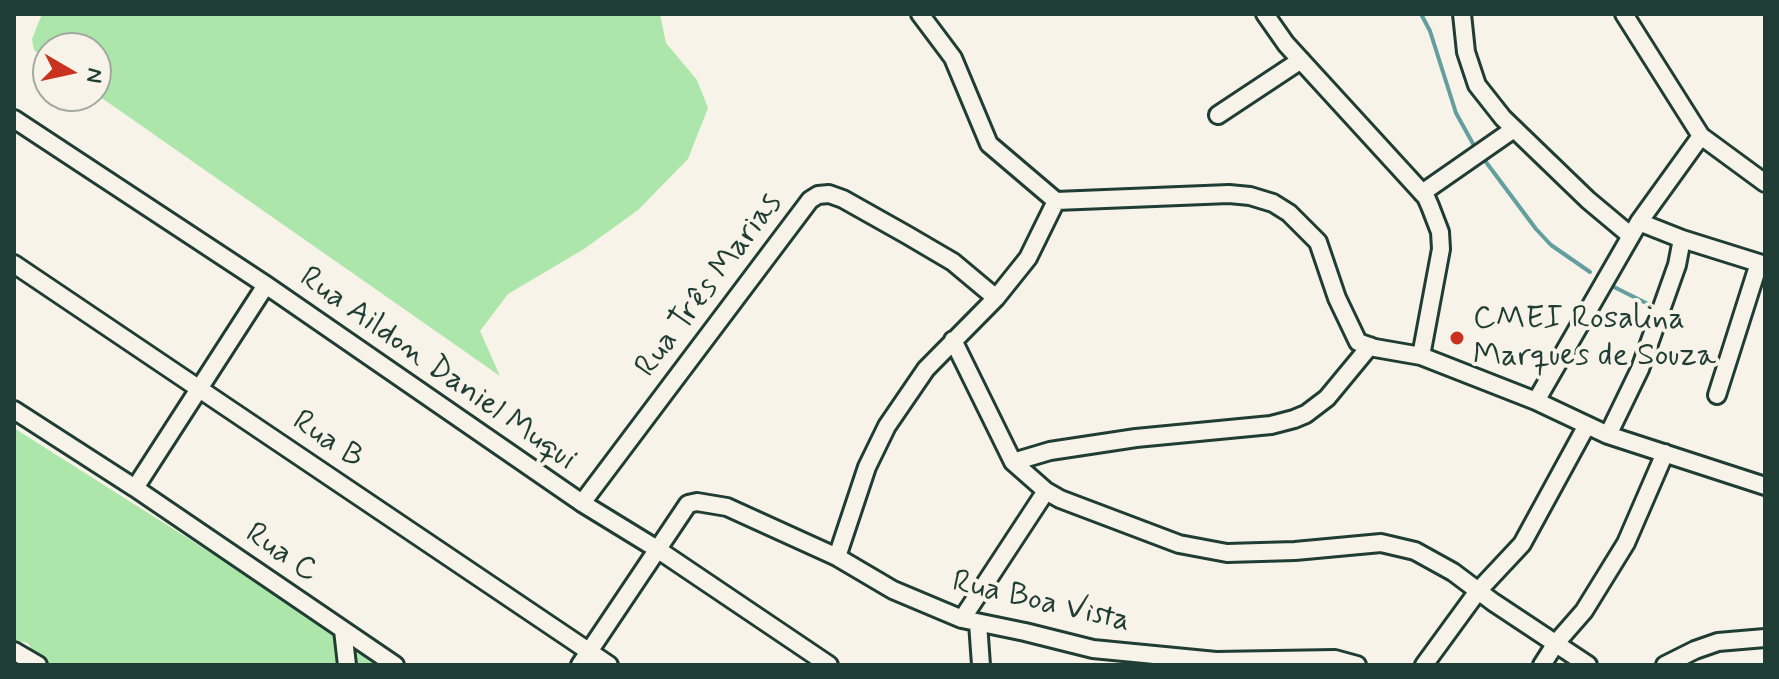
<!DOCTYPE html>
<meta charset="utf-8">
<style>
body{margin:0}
#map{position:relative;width:1779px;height:679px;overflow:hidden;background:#f7f3e8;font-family:Mynerve,sans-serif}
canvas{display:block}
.frame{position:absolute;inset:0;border:16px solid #1f3d34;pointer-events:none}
.north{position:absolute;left:32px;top:32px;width:80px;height:80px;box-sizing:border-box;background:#f7f3e8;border:2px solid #a1aaa0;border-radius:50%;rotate:99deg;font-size:22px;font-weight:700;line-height:32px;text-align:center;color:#1f3d34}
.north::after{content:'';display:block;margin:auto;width:28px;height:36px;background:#c8321e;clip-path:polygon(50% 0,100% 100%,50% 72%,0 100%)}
</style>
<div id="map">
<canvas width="1779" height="679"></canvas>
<div class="frame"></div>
<div class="north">N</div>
</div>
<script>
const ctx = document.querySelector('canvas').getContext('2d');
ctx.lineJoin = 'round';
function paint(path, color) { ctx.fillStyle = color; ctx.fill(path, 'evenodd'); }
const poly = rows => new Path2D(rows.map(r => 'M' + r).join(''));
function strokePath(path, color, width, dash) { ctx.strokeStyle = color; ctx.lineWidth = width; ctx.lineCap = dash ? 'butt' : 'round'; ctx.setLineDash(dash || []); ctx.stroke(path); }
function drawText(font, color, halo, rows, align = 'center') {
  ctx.font = font + ' Mynerve,sans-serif'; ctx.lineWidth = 8; ctx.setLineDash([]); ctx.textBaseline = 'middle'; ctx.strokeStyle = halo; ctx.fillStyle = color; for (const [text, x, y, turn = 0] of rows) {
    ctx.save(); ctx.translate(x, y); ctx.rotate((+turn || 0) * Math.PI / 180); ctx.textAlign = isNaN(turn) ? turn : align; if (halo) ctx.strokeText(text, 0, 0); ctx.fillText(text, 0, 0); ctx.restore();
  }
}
paint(poly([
 [42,14,660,14,666,43,697,80,708,108,688,159,638,210,584,249,508,294,480,331,500,376,96,94,96,48,48,48,48,60,34,50,32,39],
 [14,428,388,665,40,665,28,643,14,641]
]), '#ade6aa');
strokePath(poly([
 [1421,14,1430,31,1456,113,1477,151],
 [1483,158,1536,229,1551,245,1590,272],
 [1614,287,1656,308]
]), '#639f9f', 4);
const minor = poly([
 [920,14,953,58,989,144,1056,201,1229,194,1250,196,1273,203,1289,213,1318,242,1337,298,1358,342,1375,348,1421,356,1536,401,1608,435,1765,486],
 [1265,14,1286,44,1426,197,1430,206,1440,232,1441,249,1421,356],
 [1462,14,1466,52,1477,85,1503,118,1588,200,1631,236],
 [1624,14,1701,136,1765,183],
 [1218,115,1301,60],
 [14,119,266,285,582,503,657,549,829,665],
 [1422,193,1514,129],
 [1639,222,1682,239,1765,265],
 [14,264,609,665],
 [953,340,1013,462,1046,491,1060,499,1179,544,1227,553,1295,551,1381,543,1415,551,1453,572,1493,602,1588,665],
 [1717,395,1759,263],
 [1536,401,1639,222,1701,136],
 [14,410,135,488,395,665],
 [1608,435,1640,369,1677,265,1682,239],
 [1013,462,1050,451,1136,438,1271,425,1294,419,1306,414,1327,398,1370,346],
 [135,488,266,285],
 [582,503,810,200,818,195,829,194,843,199,907,235,953,262,996,298],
 [837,557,867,467,887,426,926,369,996,298,1028,258,1056,201],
 [962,619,1046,491],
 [978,623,981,665],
 [343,630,347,665],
 [14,651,38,665],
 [580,665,688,504,697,502,727,507,837,557,893,590,962,619,1025,632,1093,649,1216,661,1335,659,1357,665],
 [1424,665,1478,591,1522,544,1587,425],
 [1542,665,1556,643,1584,611,1626,543,1665,453],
 [1665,665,1695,650,1718,642,1765,638]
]);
strokePath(minor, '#1f3d34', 22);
strokePath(minor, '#f7f3e8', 16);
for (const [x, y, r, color] of [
 [1457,338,8,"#c8321e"]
]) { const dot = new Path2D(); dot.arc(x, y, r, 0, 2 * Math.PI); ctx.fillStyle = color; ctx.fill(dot); strokePath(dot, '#f7f3e8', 3); }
drawText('32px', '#1f3d34', '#f7f3e8', [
 ["Rua Três Marias",710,286,-53],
 ["Rua Aildon Daniel Muqui",437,370,35],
 ["Rua B",327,441,34],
 ["Rua C",281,554,34],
 ["Rua Boa Vista",1041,603,13]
]);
drawText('32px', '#1f3d34', '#f7f3e8', [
 ["CMEI Rosalina",1473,320],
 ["Marques de Souza",1473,357]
], 'left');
</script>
